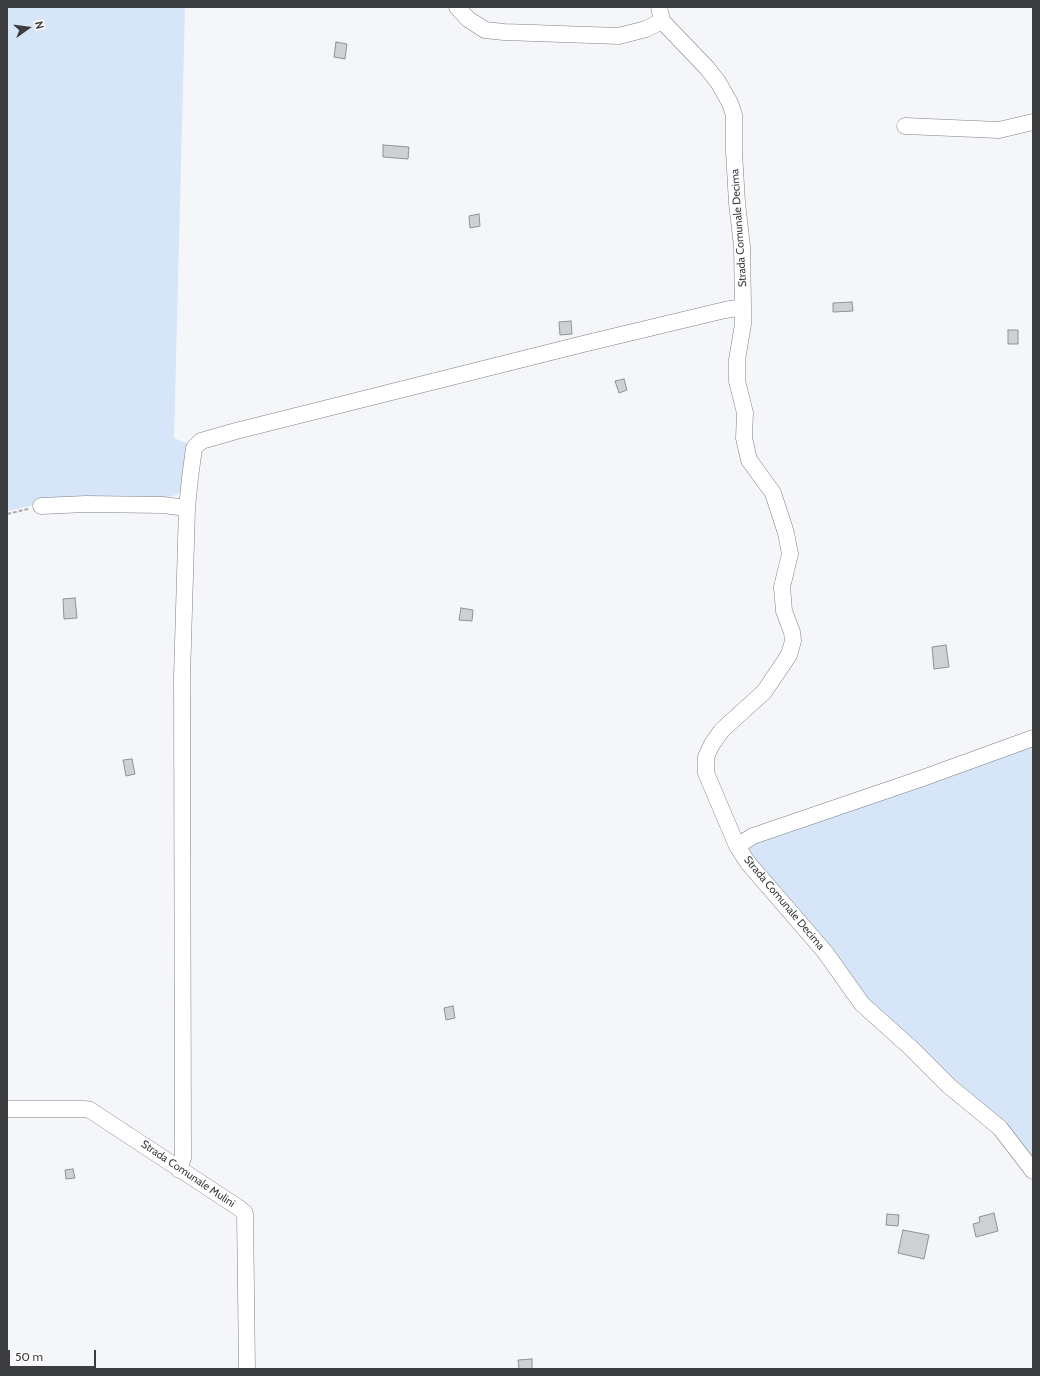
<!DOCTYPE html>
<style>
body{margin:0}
#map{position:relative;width:1040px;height:1376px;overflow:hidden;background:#f4f6f9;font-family:Cabin,sans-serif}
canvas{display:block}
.frame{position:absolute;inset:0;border:8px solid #3b3c3d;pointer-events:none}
.north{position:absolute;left:8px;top:8px;width:40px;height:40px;-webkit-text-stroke:3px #fff;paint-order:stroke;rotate:76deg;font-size:11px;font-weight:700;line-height:16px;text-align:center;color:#3b3c3d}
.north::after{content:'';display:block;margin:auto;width:14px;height:18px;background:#3b3c3d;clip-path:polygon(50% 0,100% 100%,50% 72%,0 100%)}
.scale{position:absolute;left:8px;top:1350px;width:88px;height:18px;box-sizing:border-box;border:2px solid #3b3c3d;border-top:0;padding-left:5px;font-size:12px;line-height:14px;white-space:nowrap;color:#3b3c3d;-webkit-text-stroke:3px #fff;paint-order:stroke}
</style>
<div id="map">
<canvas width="1040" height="1376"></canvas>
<div class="frame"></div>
<div class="north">N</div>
<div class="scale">50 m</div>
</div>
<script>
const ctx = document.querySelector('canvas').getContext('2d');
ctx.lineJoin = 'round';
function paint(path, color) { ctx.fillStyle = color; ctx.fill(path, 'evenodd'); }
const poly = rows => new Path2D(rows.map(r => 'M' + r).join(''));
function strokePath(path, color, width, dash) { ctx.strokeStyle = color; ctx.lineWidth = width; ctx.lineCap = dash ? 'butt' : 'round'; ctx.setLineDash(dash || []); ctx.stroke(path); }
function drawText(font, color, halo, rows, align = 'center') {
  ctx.font = font + ' Cabin,sans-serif'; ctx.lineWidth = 3; ctx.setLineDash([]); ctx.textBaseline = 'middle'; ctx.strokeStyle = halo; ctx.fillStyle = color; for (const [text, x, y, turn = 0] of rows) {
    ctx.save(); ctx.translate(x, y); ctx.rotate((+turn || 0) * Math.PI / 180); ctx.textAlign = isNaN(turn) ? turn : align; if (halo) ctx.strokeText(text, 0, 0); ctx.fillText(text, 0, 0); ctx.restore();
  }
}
paint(poly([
 [7,7,185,7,174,438,188,444,183,490,176,495,151,501,61,499,7,511],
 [1033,743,1033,1162,866,1001,745,850,756,840]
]), '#d6e5f8');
const building = poly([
 [336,42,347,44,345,59,334,57,336,42],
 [383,145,409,147,408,159,383,157,383,145],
 [479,214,480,226,470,228,469,216,479,214],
 [852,302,853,311,833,312,833,303,852,302],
 [571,321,572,334,560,335,559,322,571,321],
 [1008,330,1018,330,1018,344,1008,344,1008,330],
 [624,379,627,390,619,393,615,381,624,379],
 [75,598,77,618,64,619,63,599,75,598],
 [461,608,473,610,472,621,459,620,461,608],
 [946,645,949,667,934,669,932,647,946,645],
 [132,759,135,774,126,776,123,760,132,759],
 [453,1006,455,1018,446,1020,444,1008,453,1006],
 [73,1169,75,1178,66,1179,65,1170,73,1169],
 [994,1213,998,1231,976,1237,973,1224,980,1222,979,1217,994,1213],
 [887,1214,899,1215,898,1226,886,1225,887,1214],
 [903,1230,929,1235,924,1259,898,1253,903,1230],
 [532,1359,532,1369,519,1369,518,1360,532,1359]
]);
paint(building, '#ced0d3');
strokePath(building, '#909295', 1);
const minor = poly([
 [457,7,468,19,485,30,504,32,619,36,646,29,662,21],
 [659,7,662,21,707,68,718,82,730,103,734,115,734,152,737,203,742,246,743,307,743,324,737,360,737,381,745,413,744,438,749,460,773,493,786,533,790,554,782,587,784,611,792,632,793,641,789,655,764,692,722,730,712,744,706,757,706,773,737,846,748,863,825,952,862,1004,911,1048,949,1086,1000,1128,1033,1171],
 [905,126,999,130,1033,122],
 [41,506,86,504,163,505,187,508],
 [737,846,753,836,920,779,1033,738],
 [7,1109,84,1109,90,1110,239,1208,245,1213,247,1369],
 [179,1170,183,1158,182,677,187,508,190,478,194,448,201,441,236,431,587,343,725,310,743,307]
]);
strokePath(minor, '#7f8183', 17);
strokePath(poly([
 [7,514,28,509]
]), '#a9aaac', 2, [4, 2]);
strokePath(minor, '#fff', 16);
drawText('11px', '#3b3c3d', '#fff', [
 ["Strada Comunale Decima",739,228,-94],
 ["Strada Comunale Decima",784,903,50],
 ["Strada Comunale Mulini",188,1174,34]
]);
</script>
